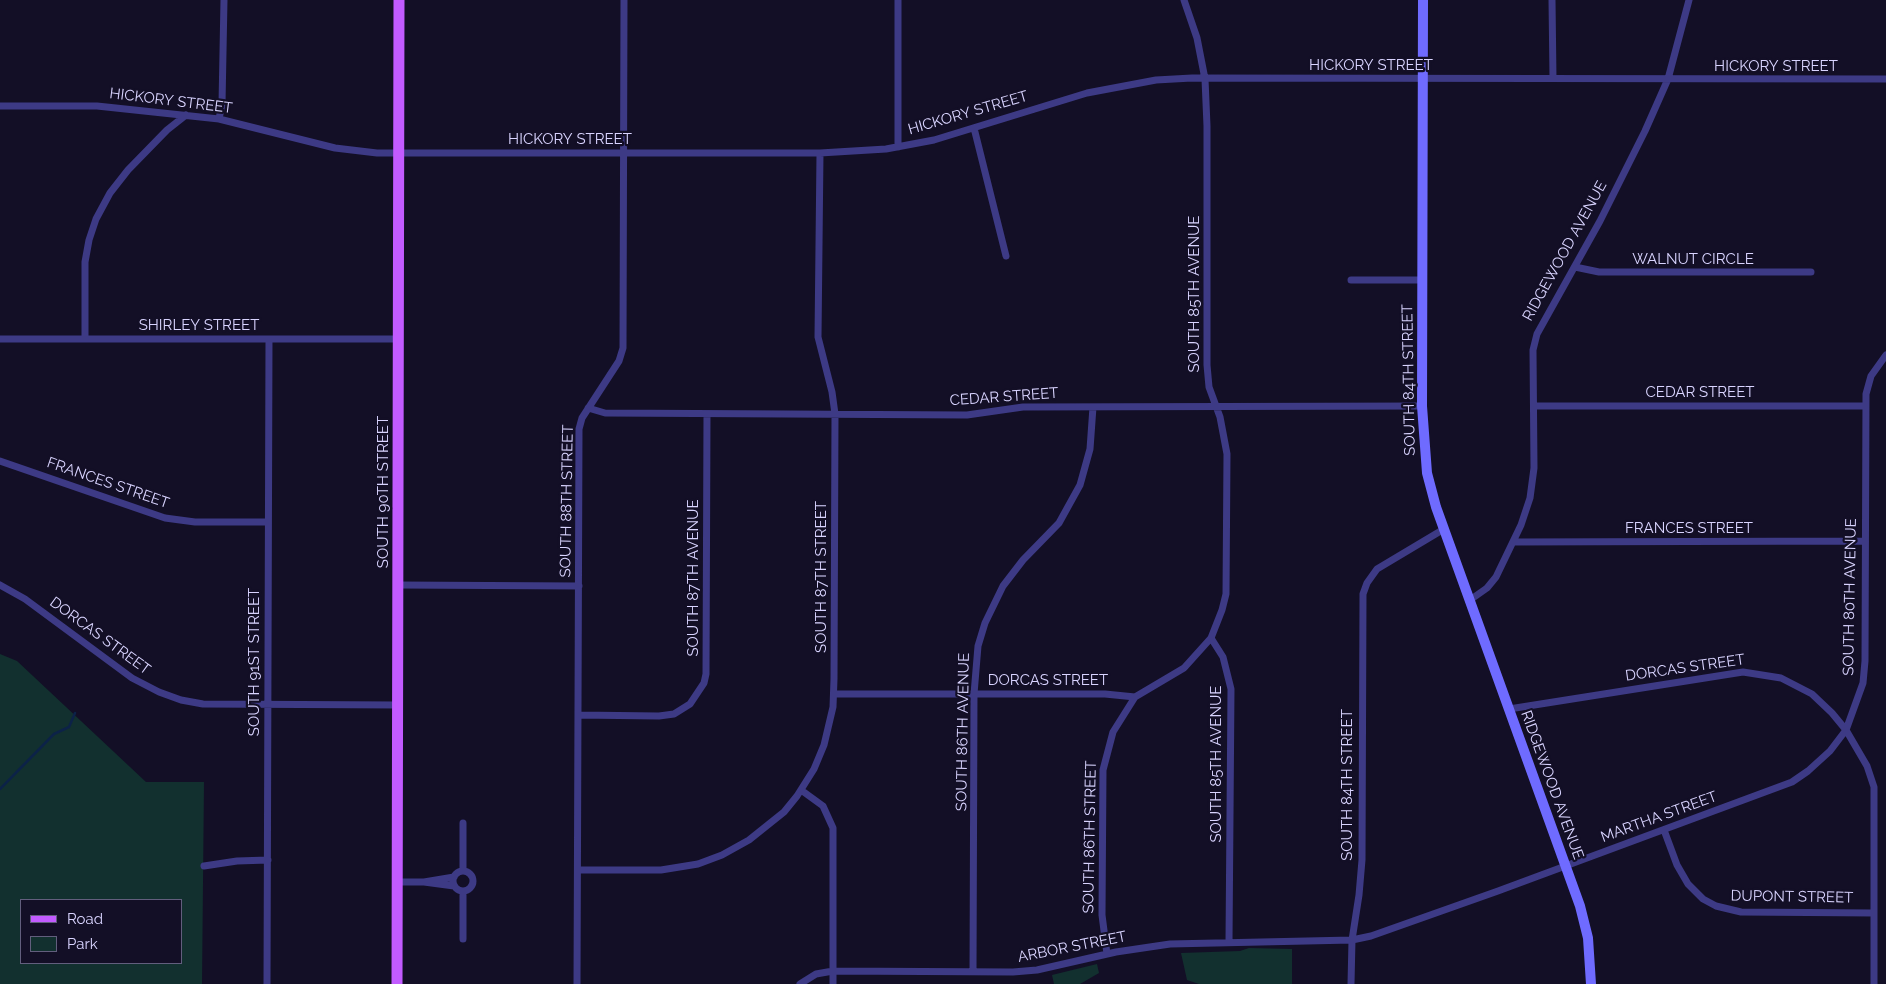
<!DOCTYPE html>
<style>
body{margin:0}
#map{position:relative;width:1886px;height:984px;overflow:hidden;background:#130f26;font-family:Raleway,sans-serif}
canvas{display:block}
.legend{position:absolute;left:20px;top:899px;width:162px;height:65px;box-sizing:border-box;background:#130f26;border:1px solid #625e7d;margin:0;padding:6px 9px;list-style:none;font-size:15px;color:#d9d4ff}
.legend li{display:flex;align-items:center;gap:10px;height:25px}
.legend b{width:25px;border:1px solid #625e7d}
</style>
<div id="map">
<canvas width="1886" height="984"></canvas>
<ul class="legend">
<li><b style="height:6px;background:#c25bff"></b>Road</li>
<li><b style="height:14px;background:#12302f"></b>Park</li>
</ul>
</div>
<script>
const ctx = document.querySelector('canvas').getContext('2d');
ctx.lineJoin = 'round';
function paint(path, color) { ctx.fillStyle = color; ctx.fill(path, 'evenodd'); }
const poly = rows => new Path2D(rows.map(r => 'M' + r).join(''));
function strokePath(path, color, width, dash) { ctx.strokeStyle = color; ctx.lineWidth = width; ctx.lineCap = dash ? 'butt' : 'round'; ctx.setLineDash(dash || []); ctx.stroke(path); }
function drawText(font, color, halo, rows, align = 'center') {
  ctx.font = font + ' Raleway,sans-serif'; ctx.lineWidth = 4.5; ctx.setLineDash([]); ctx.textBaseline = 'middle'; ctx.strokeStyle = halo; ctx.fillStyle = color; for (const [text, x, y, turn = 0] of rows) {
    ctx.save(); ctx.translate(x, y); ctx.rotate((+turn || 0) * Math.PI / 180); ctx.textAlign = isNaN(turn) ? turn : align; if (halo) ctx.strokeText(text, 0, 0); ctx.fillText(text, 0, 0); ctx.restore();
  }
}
paint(poly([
 [0,654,17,661,146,782,204,782,202,984,0,984],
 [21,900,181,900,181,963,21,963],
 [1249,948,1292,949,1292,984,1199,984,1187,980,1181,953,1240,951],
 [1097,964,1099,973,1080,984,1054,984,1052,975]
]), '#12302f');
strokePath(poly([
 [0,789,54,734,69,727,75,713]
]), '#0c2248', 2.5);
strokePath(poly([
 [898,0,898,147],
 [1552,0,1553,78],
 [0,106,97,106,219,119,335,148,377,153,820,153,886,149,934,140,1087,93,1156,80,1192,78,1886,79],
 [219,119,222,104,224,0],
 [974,128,1006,256],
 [1575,267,1599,272,1811,272],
 [1351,280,1422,280],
 [0,339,399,339],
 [85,339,85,262,89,240,96,219,110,193,128,170,167,130,186,115],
 [1534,406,1865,406],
 [588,408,605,413,967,415,1023,407,1422,406],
 [0,461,165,518,195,522,268,522],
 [1513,542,1865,541],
 [0,585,25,599,132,678,159,692,181,700,203,704,398,705],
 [398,585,579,586],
 [1470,600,1487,588,1496,577,1521,525,1530,498,1534,468,1533,350,1537,334,1600,221,1645,131,1668,79,1689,0],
 [1211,638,1223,657,1231,689,1229,941],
 [834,694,1105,694,1135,697,1184,668,1211,638,1222,610,1226,594,1227,454,1220,417,1209,387,1207,365,1207,126,1205,79,1197,38,1184,0],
 [1509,709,1743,672,1781,678,1812,694,1832,713,1846,730,1867,766,1874,787,1874,984],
 [578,715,659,716,674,714,690,704,704,683,706,674,707,414],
 [801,790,823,806,833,828,833,984],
 [1664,830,1677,865,1688,884,1703,899,1716,906,1741,912,1874,913],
 [204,866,237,861,268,860],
 [463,870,463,823],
 [578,870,661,870,698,864,722,855,749,840,784,812,797,796,814,769,824,745,833,707,834,679,835,414,832,392,818,337,820,153],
 '453 881a10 10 0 1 1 20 0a10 10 0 1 1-20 0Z',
 [397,882,424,882,454,886],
 [424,882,454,877],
 [463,891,463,939],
 [1107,954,1102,915,1103,770,1113,732,1135,697],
 [973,972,974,694,978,646,985,623,1003,586,1023,560,1059,523,1080,485,1090,449,1093,407],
 [267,984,269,339],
 [577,984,579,429,582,418,619,361,623,348,624,0],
 [800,984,816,974,833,971,1013,972,1037,970,1116,952,1170,944,1352,940,1371,936,1498,891,1792,782,1808,771,1830,751,1846,730,1863,683,1865,661,1866,394,1871,376,1886,355],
 [1351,984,1352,940,1359,895,1362,860,1363,594,1367,583,1377,569,1444,529]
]), '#3d3a85', 7);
strokePath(poly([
 [1423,0,1422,406,1427,473,1436,507,1580,906,1588,938,1591,984]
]), '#6f6bff', 10);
strokePath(poly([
 [397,984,399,0]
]), '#c25bff', 11);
drawText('15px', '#d9d4ff', '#130f26', [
 ["HICKORY STREET",1371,65],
 ["HICKORY STREET",1776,66],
 ["HICKORY STREET",171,101,7],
 ["HICKORY STREET",968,113,-16],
 ["HICKORY STREET",570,139],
 ["RIDGEWOOD AVENUE",1565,251,-61],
 ["WALNUT CIRCLE",1693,259],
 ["SOUTH 85TH AVENUE",1194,294,-90],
 ["SHIRLEY STREET",199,325],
 ["SOUTH 84TH STREET",1409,380,-91],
 ["CEDAR STREET",1700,392],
 ["CEDAR STREET",1004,397,-4],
 ["FRANCES STREET",108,483,19],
 ["SOUTH 90TH STREET",383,492,-90],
 ["SOUTH 88TH STREET",567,501,-89],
 ["FRANCES STREET",1689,528],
 ["SOUTH 87TH STREET",821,577,-90],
 ["SOUTH 87TH AVENUE",693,578,-90],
 ["SOUTH 80TH AVENUE",1850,597,-89],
 ["DORCAS STREET",100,636,36],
 ["SOUTH 91ST STREET",254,662,-90],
 ["DORCAS STREET",1685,668,-8],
 ["DORCAS STREET",1048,680],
 ["SOUTH 86TH AVENUE",963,732,-89],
 ["SOUTH 85TH AVENUE",1216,764,-90],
 ["SOUTH 84TH STREET",1347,785,-90],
 ["RIDGEWOOD AVENUE",1552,785,70],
 ["MARTHA STREET",1659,817,-20],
 ["SOUTH 86TH STREET",1090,837,-89],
 ["DUPONT STREET",1792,897,1],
 ["ARBOR STREET",1072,947,-11]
]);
</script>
